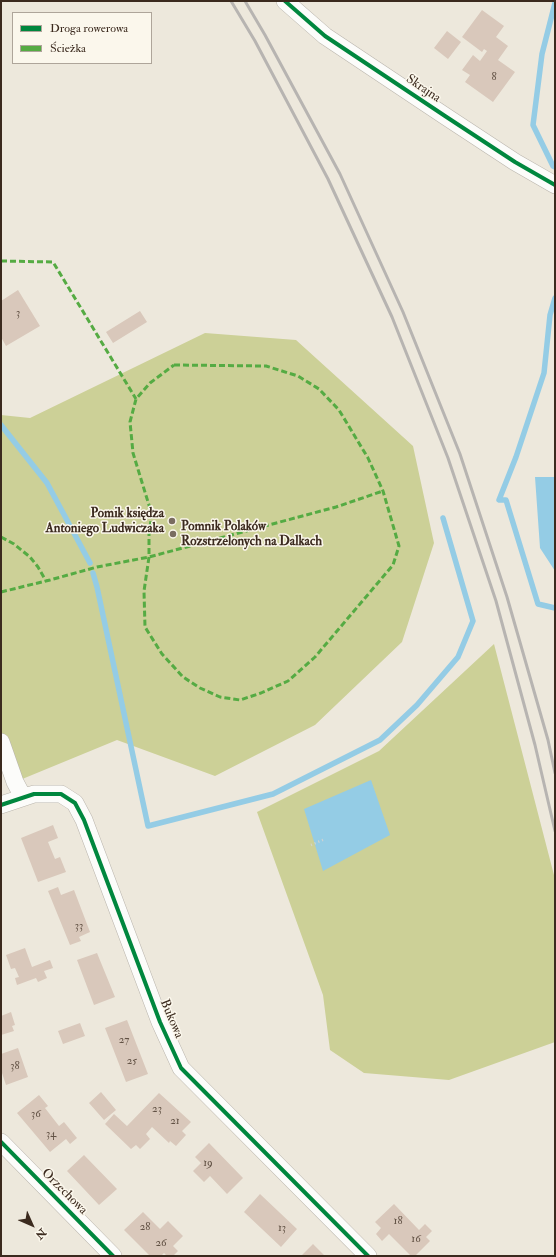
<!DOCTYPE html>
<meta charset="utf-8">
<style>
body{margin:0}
#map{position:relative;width:556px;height:1257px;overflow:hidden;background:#ede8dc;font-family:"IM FELL Double Pica",serif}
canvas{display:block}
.frame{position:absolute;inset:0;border:2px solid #3b2a1e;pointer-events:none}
.legend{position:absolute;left:12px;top:12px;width:140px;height:52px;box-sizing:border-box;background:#fbf7ec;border:1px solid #aea59a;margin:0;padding:5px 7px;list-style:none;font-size:12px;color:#3b2a1e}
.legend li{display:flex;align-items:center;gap:8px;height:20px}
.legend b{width:20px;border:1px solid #aea59a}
.north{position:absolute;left:12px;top:1205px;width:40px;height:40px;-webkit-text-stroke:3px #fbf7ec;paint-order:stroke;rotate:135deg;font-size:11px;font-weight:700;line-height:16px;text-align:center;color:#3b2a1e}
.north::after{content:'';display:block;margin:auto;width:14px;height:18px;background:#3b2a1e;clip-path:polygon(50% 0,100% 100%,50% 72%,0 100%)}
</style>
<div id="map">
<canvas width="556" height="1257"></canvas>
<div class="frame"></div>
<ul class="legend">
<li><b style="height:5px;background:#00873e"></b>Droga rowerowa</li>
<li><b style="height:5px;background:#55ab43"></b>Ścieżka</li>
</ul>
<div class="north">N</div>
</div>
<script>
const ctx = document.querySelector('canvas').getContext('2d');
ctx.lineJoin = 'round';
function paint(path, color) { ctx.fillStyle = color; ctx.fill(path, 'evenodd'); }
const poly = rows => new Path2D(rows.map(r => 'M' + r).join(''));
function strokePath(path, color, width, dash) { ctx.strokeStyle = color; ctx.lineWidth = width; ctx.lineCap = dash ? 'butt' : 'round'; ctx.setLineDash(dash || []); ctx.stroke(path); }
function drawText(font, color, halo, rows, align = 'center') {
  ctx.font = font + ' "IM FELL Double Pica",serif'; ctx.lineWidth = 3; ctx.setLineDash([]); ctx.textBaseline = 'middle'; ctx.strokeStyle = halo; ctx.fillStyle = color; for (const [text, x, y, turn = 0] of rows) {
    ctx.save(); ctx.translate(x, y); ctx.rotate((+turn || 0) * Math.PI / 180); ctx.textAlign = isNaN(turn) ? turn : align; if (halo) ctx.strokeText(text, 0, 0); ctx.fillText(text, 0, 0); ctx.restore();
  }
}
paint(poly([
 [205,333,296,340,413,446,434,543,402,642,315,725,215,776,117,740,15,782,1,742,1,415,30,418],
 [494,644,555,879,555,1042,449,1080,364,1073,330,1050,323,995,257,812,379,751]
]), '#ccd097');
paint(poly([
 [535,477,555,477,555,571,540,548],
 [371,780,390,835,323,871,304,809]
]), '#94cce5');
strokePath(poly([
 [555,3,542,54,533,125,553,166,555,167],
 [555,298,550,315,544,373,516,457,499,500,506,500,538,604,555,608],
 [1,425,47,483,90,563],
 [93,573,97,587,148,826,273,794,380,740,417,705,458,657,473,621,443,518]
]), '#94cce5', 5.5);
paint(poly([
 [482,10,504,26,496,37,508,46,498,60,515,72,493,102,465,82,470,75,462,70,473,55,480,61,487,51,484,49,482,52,462,37],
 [447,31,461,42,448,59,434,48],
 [18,290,40,326,6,346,1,337,1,301],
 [140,311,147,322,113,343,106,332],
 [53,825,58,838,48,842,55,859,60,857,66,872,38,882,21,838],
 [58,887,61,895,74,890,90,932,79,937,81,941,70,945,48,891],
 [25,948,32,967,50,960,53,968,44,971,47,978,38,982,36,978,17,985,15,978,19,977,15,968,11,969,6,955],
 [97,953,115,997,94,1005,77,960],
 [11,1012,15,1025,12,1026,14,1031,1,1035,1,1016],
 [127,1020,148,1074,126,1082,105,1028],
 [80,1023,85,1036,63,1044,58,1031],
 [18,1048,28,1077,6,1085,1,1070,1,1054],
 [101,1092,116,1110,104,1120,89,1103],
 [159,1093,191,1122,182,1131,186,1135,176,1146,170,1141,169,1143,152,1127,146,1134,150,1139,140,1149,136,1145,131,1149,105,1124,114,1114,127,1126],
 [39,1095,48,1106,45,1108,59,1126,64,1122,77,1138,70,1144,66,1139,50,1152,17,1113],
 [209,1143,243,1178,227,1194,210,1176,204,1182,193,1171,201,1163,195,1157],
 [84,1155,117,1189,99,1205,67,1171],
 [260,1194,297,1229,281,1247,244,1212],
 [394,1204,419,1230,425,1224,432,1231,426,1237,430,1241,415,1256,411,1256,389,1234,382,1241,376,1234,381,1228,375,1222],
 [143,1212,160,1229,168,1221,183,1236,173,1246,178,1251,173,1256,167,1256,164,1253,161,1256,150,1256,124,1230],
 [313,1244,325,1256,301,1256]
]), '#d9c8bb');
const minor = poly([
 [285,1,325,36,445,116,515,162,555,185],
 [1,742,15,782,23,797],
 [1,805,34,794,61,794,75,803,84,820,160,1022,181,1068,368,1256],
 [1,1142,113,1256]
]);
strokePath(minor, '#b9b4ac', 18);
strokePath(poly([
 [311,845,325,839]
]), '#d6d4d0', 2.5, [1, 3]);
strokePath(minor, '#fcfcfa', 17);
strokePath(poly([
 [231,1,255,41,328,179,392,317,448,458,496,601,535,745,555,831],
 [245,1,265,35,340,174,403,312,460,454,507,597,548,740,555,773]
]), '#b7b4b1', 3);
strokePath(poly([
 [1,261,53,262,136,399],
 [174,365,266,366,298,376,319,389,339,410,368,458,383,491,399,546,393,565,315,657,288,681,261,693,240,700,220,697,200,688,183,677,162,654,145,627,144,591,149,557,149,532,152,515,133,453,130,422,136,399,150,383,174,365],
 [1,537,14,544,30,557,38,567,46,581],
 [1,592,50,580,97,567,149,557,336,507,383,491]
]), '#55ab43', 3, [6, 3]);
strokePath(poly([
 [285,1,325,36,445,116,515,162,555,185],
 [1,805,34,794,61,794,75,803,84,820,160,1022,181,1068,368,1256],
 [1,1142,113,1256]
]), '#00873e', 4);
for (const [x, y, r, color] of [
 [172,521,4,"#796c60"],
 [173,534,4,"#796c60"]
]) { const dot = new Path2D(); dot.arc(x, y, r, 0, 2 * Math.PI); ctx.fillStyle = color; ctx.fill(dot); strokePath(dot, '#fbf7ec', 1.5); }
drawText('11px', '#625245', null, [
 ["8",494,78],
 ["3",18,314],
 ["33",79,927],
 ["27",124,1041],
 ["25",132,1062],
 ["38",15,1067],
 ["23",157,1110],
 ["36",36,1115],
 ["21",175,1122],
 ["34",51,1135],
 ["19",208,1164],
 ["18",398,1222],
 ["28",145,1228],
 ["13",282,1229],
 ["16",416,1240],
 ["26",161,1244]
]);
drawText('13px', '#3b2a1e', '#fbf7ec', [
 ["Skrajna",423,89,34],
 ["Bukowa",171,1019,67],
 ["Orzechowa",64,1192,45]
]);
drawText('bold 13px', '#3b2a1e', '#fbf7ec', [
 ["Pomik księdza",164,514],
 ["Antoniego Ludwiczaka",164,529],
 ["Pomnik Polaków",181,527,"left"],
 ["Rozstrzelonych na Dalkach",181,542,"left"]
], 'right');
</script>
